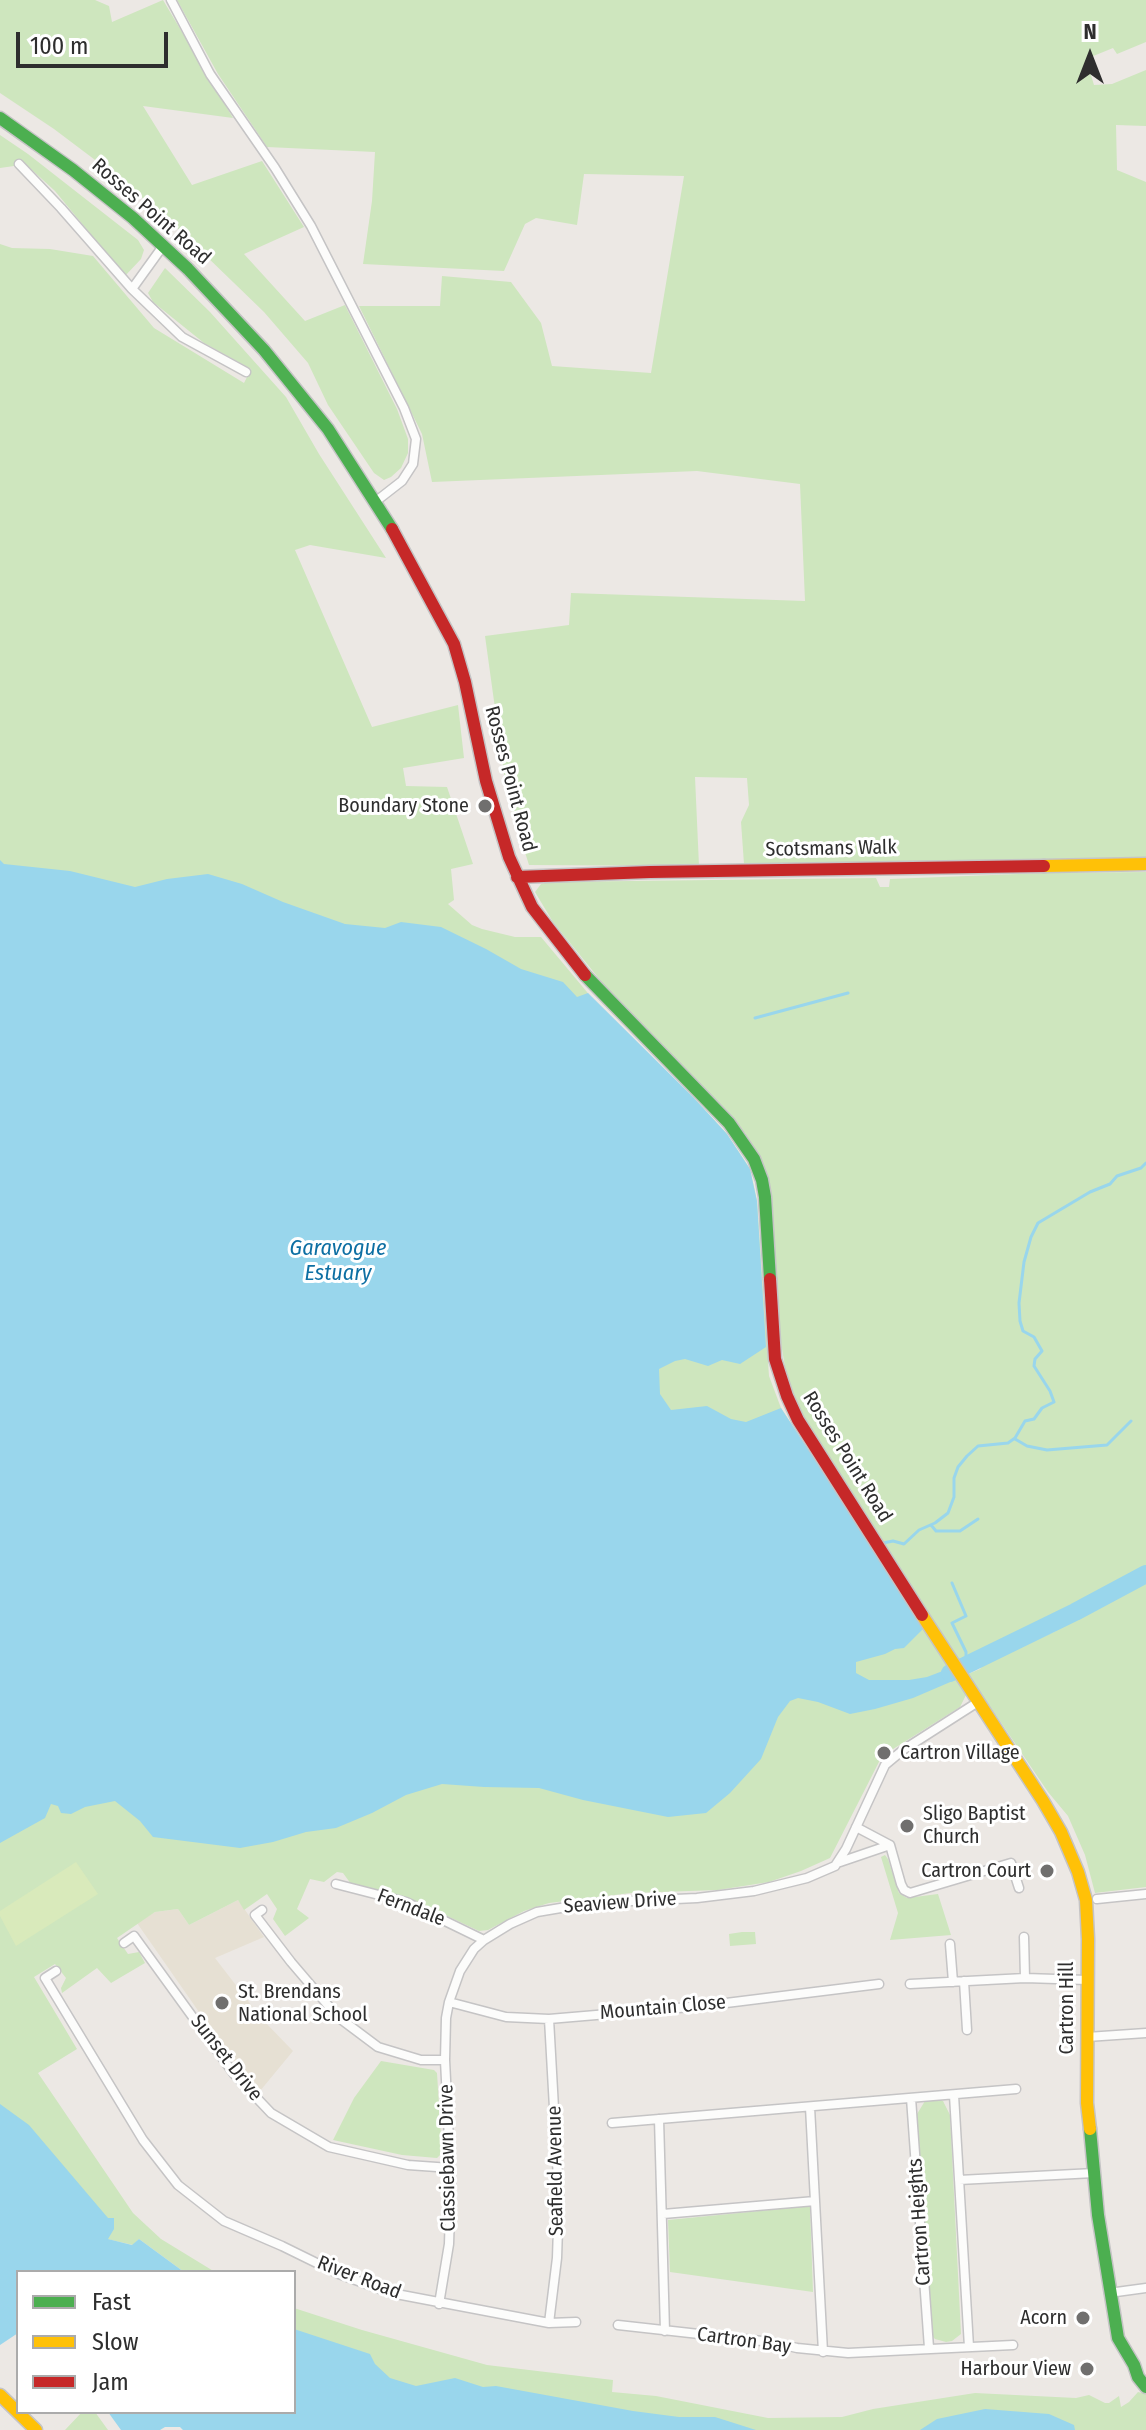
<!DOCTYPE html>
<style>
body{margin:0}
#map{position:relative;width:1146px;height:2430px;overflow:hidden;background:#ece8e4;font-family:"Fira Sans Condensed",sans-serif}
canvas{display:block}
.legend{position:absolute;left:16px;top:2270px;width:280px;height:144px;box-sizing:border-box;background:#fff;border:2px solid #ababab;margin:0;padding:10px 14px;list-style:none;font-size:24px;color:#2e2e2e}
.legend li{display:flex;align-items:center;gap:16px;height:40px}
.legend b{width:40px;border:2px solid #ababab}
.north{position:absolute;left:1050px;top:16px;width:80px;height:80px;-webkit-text-stroke:6px #fff;paint-order:stroke;rotate:0deg;font-size:22px;font-weight:700;line-height:32px;text-align:center;color:#2e2e2e}
.north::after{content:'';display:block;margin:auto;width:28px;height:36px;background:#2e2e2e;clip-path:polygon(50% 0,100% 100%,50% 72%,0 100%)}
.scale{position:absolute;left:16px;top:32px;width:152px;height:36px;box-sizing:border-box;border:4px solid #2e2e2e;border-top:0;padding-left:10px;font-size:24px;line-height:28px;white-space:nowrap;color:#2e2e2e;-webkit-text-stroke:6px #fff;paint-order:stroke}
</style>
<div id="map">
<canvas width="1146" height="2430"></canvas>
<ul class="legend">
<li><b style="height:10px;background:#4caf50"></b>Fast</li>
<li><b style="height:10px;background:#ffc107"></b>Slow</li>
<li><b style="height:10px;background:#c62828"></b>Jam</li>
</ul>
<div class="north">N</div>
<div class="scale">100 m</div>
</div>
<script>
const ctx = document.querySelector('canvas').getContext('2d');
ctx.lineJoin = 'round';
function paint(path, color) { ctx.fillStyle = color; ctx.fill(path, 'evenodd'); }
const poly = rows => new Path2D(rows.map(r => 'M' + r).join(''));
function strokePath(path, color, width, dash) { ctx.strokeStyle = color; ctx.lineWidth = width; ctx.lineCap = dash ? 'butt' : 'round'; ctx.setLineDash(dash || []); ctx.stroke(path); }
function drawText(font, color, halo, rows, align = 'center') {
  ctx.font = font + ' "Fira Sans Condensed",sans-serif'; ctx.lineWidth = 6; ctx.setLineDash([]); ctx.textBaseline = 'middle'; ctx.strokeStyle = halo; ctx.fillStyle = color; for (const [text, x, y, turn = 0] of rows) {
    ctx.save(); ctx.translate(x, y); ctx.rotate((+turn || 0) * Math.PI / 180); ctx.textAlign = isNaN(turn) ? turn : align; if (halo) ctx.strokeText(text, 0, 0); ctx.fillText(text, 0, 0); ctx.restore();
  }
}
paint(poly([
 [238,1900,264,1937,215,1958,262,2019,293,2051,260,2091,231,2058,137,1923,155,1912,178,1909,189,1925]
]), '#e6e0d3');
paint(poly([
 [0,0,95,0,109,6,112,22,163,0,233,118,143,106,192,185,262,161,304,227,244,254,305,321,345,305,397,409,408,439,408,453,401,468,391,477,384,480,374,473,328,405,308,363,264,312,172,223,119,178,54,129,0,93],
 [177,0,1146,0,1146,42,1117,54,1113,48,1086,59,1094,85,1112,84,1146,70,1146,126,1116,125,1117,170,1146,182,1146,858,744,864,741,822,749,805,747,778,695,777,699,866,529,865,507,795,485,636,569,625,571,593,805,601,800,484,697,471,432,482,422,434,359,306,440,306,442,276,511,282,541,323,552,366,651,373,684,176,584,174,577,225,536,218,525,224,504,271,363,264,372,201,375,152,267,147,218,74],
 [0,135,28,154,138,240,144,250,141,259,125,276,55,191,20,159,14,166,0,168],
 [0,244,12,248,50,249,93,256,154,328,244,383,251,369,204,343,153,302,148,293,165,268,210,312,286,397,319,454,386,558,310,545,295,550,372,727,458,705,464,758,403,768,406,786,447,787,473,864,451,869,454,900,448,904,472,925,482,929,515,937,541,937,597,1004,693,1097,727,1134,750,1169,757,1201,769,1376,781,1408,966,1695,960,1707,882,1756,830,1858,801,1871,769,1882,718,1890,631,1893,549,1903,524,1911,488,1930,479,1931,409,1898,351,1884,343,1873,337,1872,324,1882,310,1879,297,1909,309,1918,285,1936,273,1919,277,1909,267,1894,244,1910,238,1900,189,1925,178,1909,155,1912,117,1938,128,1954,139,1952,145,1963,111,1983,97,1968,62,1993,61,1988,66,1978,55,1964,34,1977,77,2049,38,2073,133,2213,161,2239,215,2272,184,2272,139,2239,133,2245,107,2239,0,2156],
 [1146,872,1146,1570,1071,1613,998,1642,993,1647,960,1664,808,1426,792,1391,786,1373,780,1337,771,1200,763,1165,754,1148,745,1133,636,1023,605,986,553,922,535,892,541,884,548,882,876,878,880,887,889,887,890,879,1044,873],
 [1146,1580,1146,1887,1095,1893,1085,1855,1068,1816,1048,1792,968,1674,980,1669,986,1661,1054,1632,1068,1622],
 [885,1855,888,1859,899,1893,907,1898,938,1894,951,1935,890,1940,898,1913,881,1857],
 [742,1932,755,1932,756,1944,730,1946,729,1934],
 [381,2061,434,2070,437,2073,442,2153,437,2158,402,2155,333,2140,354,2098],
 [933,2099,943,2101,950,2115,961,2334,952,2341,946,2342,935,2339,931,2335,917,2114,925,2101],
 [810,2206,813,2292,670,2272,668,2220],
 [294,2308,362,2330,487,2365,613,2380,612,2392,656,2396,768,2418,842,2417,873,2409,975,2393,1076,2398,1089,2395,1105,2403,1109,2403,1119,2396,1121,2407,1129,2402,1138,2392,1146,2394,1146,2430,392,2430,294,2341],
 [82,2412,95,2412,108,2430,65,2430]
]), '#cee6be');
paint(poly([
 [76,1862,98,1894,16,1946,0,1916,0,1911]
]), '#d9eabb');
paint(poly([
 [0,860,4,864,70,871,135,887,167,879,208,874,242,884,283,902,345,924,385,928,401,922,441,927,486,949,521,969,563,982,577,997,588,993,693,1097,727,1134,750,1169,757,1201,766,1347,740,1364,722,1360,708,1366,685,1359,675,1361,659,1369,660,1394,671,1410,707,1406,731,1419,746,1422,781,1408,901,1591,923,1629,904,1648,895,1649,885,1654,856,1662,856,1673,869,1680,909,1680,927,1677,948,1669,955,1680,913,1698,875,1709,850,1714,818,1702,798,1698,790,1701,778,1717,761,1759,730,1793,706,1813,668,1817,583,1800,539,1788,484,1787,442,1784,406,1795,372,1813,336,1828,306,1832,273,1842,240,1848,153,1837,140,1821,115,1801,85,1807,71,1814,61,1813,58,1806,51,1804,45,1818,0,1843],
 [0,2104,29,2125,108,2218,114,2218,114,2229,108,2239,132,2245,139,2239,184,2272,18,2272,18,2333,0,2345],
 [294,2329,370,2354,375,2364,390,2378,416,2386,455,2378,483,2387,496,2386,633,2411,679,2417,715,2417,756,2430,183,2430,180,2427,165,2427,160,2430,121,2430,108,2412,294,2412],
 [985,2409,1049,2414,1074,2425,1075,2430,920,2430,937,2419]
]), '#99d6ec');
strokePath(poly([
 [755,1018,848,993],
 [1015,1439,1027,1446,1047,1450,1107,1445,1131,1421],
 [931,1525,936,1531,960,1531,978,1519],
 [883,1543,893,1541,904,1544,919,1530,935,1523,948,1513,954,1497,954,1478,958,1467,967,1456,978,1446,1008,1443,1015,1438,1025,1421,1034,1419,1042,1408,1054,1402,1050,1391,1034,1366,1035,1359,1042,1351,1034,1337,1023,1331,1020,1321,1019,1303,1024,1262,1031,1237,1038,1223,1090,1192,1110,1184,1117,1176,1141,1168,1146,1163],
 [952,1583,966,1616,952,1623,966,1652,966,1664]
]), '#99d6ec', 3);
strokePath(poly([
 [950,1673,1075,1612,1146,1574]
]), '#99d6ec', 18);
const street = poly([
 [171,0,210,74,275,168,311,226,404,408,416,439,413,464,402,481,375,502],
 [19,164,61,208,132,289],
 [163,246,132,289,182,337,246,372],
 [856,1827,890,1845,901,1884,904,1890,910,1893,1011,1863,1019,1888],
 [840,1862,890,1845],
 [336,1884,406,1902,484,1940],
 [1097,1899,1146,1894],
 [262,1910,255,1915,291,1962,338,2017,378,2047,421,2060,445,2060],
 [1024,1937,1025,1978],
 [124,1943,134,1936,234,2074,271,2113,329,2147,408,2165,451,2168],
 [950,1944,953,1982],
 [56,1971,45,1978,143,2140,178,2185,224,2221,282,2246,339,2274,391,2293,549,2323,576,2322],
 [964,1981,967,2030],
 [910,1984,1025,1978,1087,1980],
 [449,2002,506,2017,549,2019,702,2006,879,1984],
 [549,2019,559,2197,557,2258,549,2323],
 [1087,2037,1146,2033],
 [954,2095,969,2347],
 [911,2098,929,2348],
 [810,2107,823,2352],
 [659,2119,665,2331],
 [612,2123,1016,2089],
 [959,2180,1094,2173],
 [663,2214,815,2201],
 [1109,2293,1146,2288],
 [439,2304,449,2244,451,2180,445,2060,446,2018,449,2002,460,1971,474,1949,484,1940,510,1924,537,1912,590,1903,697,1898,754,1891,807,1878,835,1866,846,1849,885,1765,903,1750,978,1702],
 [618,2325,771,2342,797,2348,848,2353,1013,2345]
]);
const fast = poly([
 [0,118,73,170,133,218,188,269,264,350,328,429,392,529],
 [585,975,729,1123,754,1159,762,1180,765,1197,770,1279],
 [1090,2129,1098,2215,1118,2338,1134,2365,1138,2377,1146,2387]
]);
const slow = poly([
 [1044,866,1146,864],
 [922,1615,1043,1801,1061,1832,1078,1872,1086,1900,1088,1939,1087,2103,1090,2129],
 [0,2395,36,2430]
]);
const jam = poly([
 [392,529,454,644,465,682,486,781,509,857,532,907,585,975],
 [517,877,650,872,1044,866],
 [770,1279,775,1359,787,1396,798,1420,922,1615]
]);
strokePath(street, '#c5c4c5', 11);
strokePath(fast, '#c5c4c5', 15);
strokePath(slow, '#c5c4c5', 15);
strokePath(jam, '#c5c4c5', 15);
strokePath(street, '#fcfcfb', 8);
strokePath(fast, '#4caf50', 12);
strokePath(slow, '#ffc107', 12);
strokePath(jam, '#c62828', 12);
for (const [x, y, r, color] of [
 [485,806,8,"#706f6e"],
 [884,1753,8,"#706f6e"],
 [907,1826,8,"#706f6e"],
 [1047,1871,8,"#706f6e"],
 [222,2003,8,"#706f6e"],
 [1083,2318,8,"#706f6e"],
 [1087,2369,8,"#706f6e"]
]) { const dot = new Path2D(); dot.arc(x, y, r, 0, 2 * Math.PI); ctx.fillStyle = color; ctx.fill(dot); strokePath(dot, '#fff', 3); }
drawText('20px', '#2e2e2e', '#fff', [
 ["Rosses Point Road",151,212,41],
 ["Rosses Point Road",510,779,75],
 ["Scotsmans Walk",831,849,-1],
 ["Rosses Point Road",847,1457,58],
 ["Seaview Drive",620,1903,-4],
 ["Ferndale",411,1908,21],
 ["Mountain Close",663,2008,-5],
 ["Cartron Hill",1067,2008,-90],
 ["Sunset Drive",226,2058,52],
 ["Classiebawn Drive",448,2158,-91],
 ["Seafield Avenue",556,2171,-91],
 ["Cartron Heights",920,2222,-94],
 ["River Road",359,2278,21],
 ["Cartron Bay",744,2341,8]
]);
drawText('20px', '#2e2e2e', '#fff', [
 ["Boundary Stone",469,806],
 ["Cartron Village",900,1753,"left"],
 ["Sligo Baptist",923,1814,"left"],
 ["Church",923,1837,"left"],
 ["Cartron Court",1031,1871],
 ["St. Brendans",238,1992,"left"],
 ["National School",238,2015,"left"],
 ["Acorn",1067,2318],
 ["Harbour View",1071,2369]
], 'right');
drawText('italic 22px', '#0d6fa3', '#fff', [
 ["Garavogue",338,1249],
 ["Estuary",338,1274]
]);
</script>
